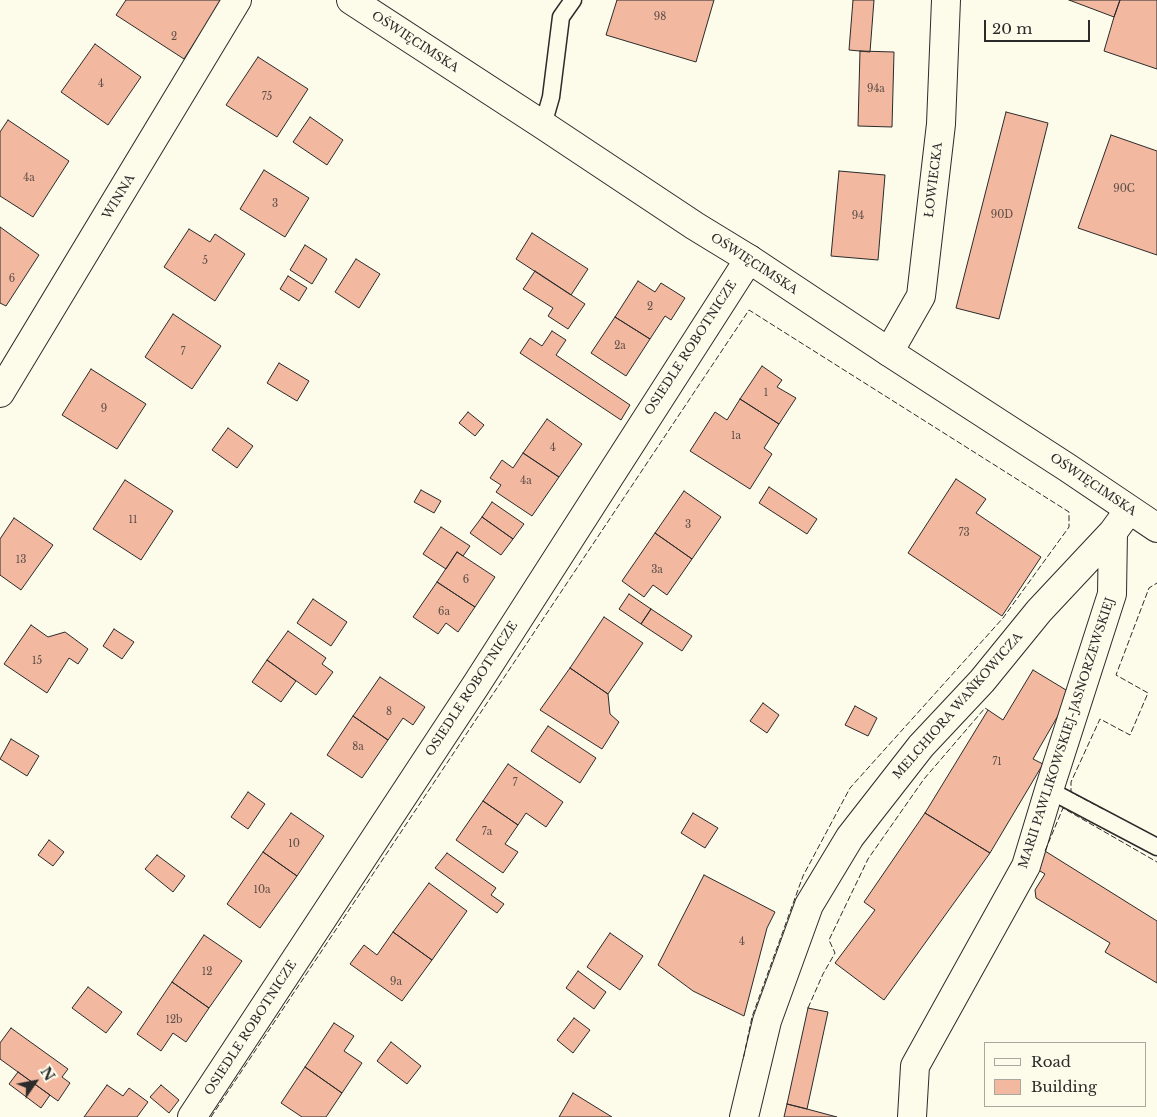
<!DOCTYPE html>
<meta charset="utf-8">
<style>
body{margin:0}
#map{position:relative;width:1157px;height:1117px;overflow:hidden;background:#fdfbea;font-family:"Libre Baskerville",serif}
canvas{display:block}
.legend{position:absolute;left:984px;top:1042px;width:162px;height:65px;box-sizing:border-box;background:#fdfbea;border:1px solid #a9a89e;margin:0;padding:6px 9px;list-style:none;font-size:15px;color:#2b2b2b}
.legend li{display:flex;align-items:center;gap:10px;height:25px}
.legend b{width:25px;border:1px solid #a9a89e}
.north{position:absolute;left:10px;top:1057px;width:50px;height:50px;-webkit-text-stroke:4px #fdfbea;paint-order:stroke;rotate:57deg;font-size:14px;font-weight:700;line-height:20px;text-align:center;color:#2b2b2b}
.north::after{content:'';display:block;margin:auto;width:18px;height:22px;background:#2b2b2b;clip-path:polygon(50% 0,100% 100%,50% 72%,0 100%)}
.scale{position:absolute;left:984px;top:20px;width:106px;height:22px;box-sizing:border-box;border:2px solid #2b2b2b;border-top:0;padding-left:6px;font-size:15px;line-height:18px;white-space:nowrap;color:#2b2b2b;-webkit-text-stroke:4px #fdfbea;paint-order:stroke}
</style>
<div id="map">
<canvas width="1157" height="1117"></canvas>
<ul class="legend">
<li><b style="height:6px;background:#fdfbea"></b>Road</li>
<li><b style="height:14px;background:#f2b8a0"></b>Building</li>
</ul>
<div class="north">N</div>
<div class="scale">20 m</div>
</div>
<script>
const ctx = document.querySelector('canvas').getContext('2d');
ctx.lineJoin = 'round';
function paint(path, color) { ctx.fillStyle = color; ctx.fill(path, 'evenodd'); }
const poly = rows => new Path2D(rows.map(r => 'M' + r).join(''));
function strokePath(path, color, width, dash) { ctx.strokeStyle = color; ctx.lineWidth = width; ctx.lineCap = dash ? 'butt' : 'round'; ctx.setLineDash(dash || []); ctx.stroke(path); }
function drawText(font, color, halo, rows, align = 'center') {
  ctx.font = font + ' "Libre Baskerville",serif'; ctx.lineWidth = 4; ctx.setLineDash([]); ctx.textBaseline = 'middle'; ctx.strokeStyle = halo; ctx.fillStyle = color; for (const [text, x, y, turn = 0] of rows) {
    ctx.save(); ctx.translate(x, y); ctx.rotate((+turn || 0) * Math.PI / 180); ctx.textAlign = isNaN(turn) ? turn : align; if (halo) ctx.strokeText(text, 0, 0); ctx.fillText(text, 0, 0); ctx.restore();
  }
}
const building = poly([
 [126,0,222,0,184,59,116,15,126,0],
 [617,0,714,0,696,62,606,35,617,0],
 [853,0,874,0,870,52,849,50,853,0],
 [1069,0,1120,0,1114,17,1069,0],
 [1120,0,1157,0,1157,69,1104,51,1114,17,1120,0],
 [95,44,141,77,108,125,61,92,95,44],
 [860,51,894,52,892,127,858,126,860,51],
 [258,57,308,89,277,137,226,105,258,57],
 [1006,112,1048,123,999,319,956,308,1006,112],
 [310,117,343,140,327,165,293,142,310,117],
 [8,120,69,161,33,217,0,196,0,132,8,120],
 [1111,135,1157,151,1157,255,1078,228,1111,135],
 [264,170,309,198,285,237,240,209,264,170],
 [839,171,885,175,878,260,831,256,839,171],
 [0,227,39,255,6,306,0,303,0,227],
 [189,229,210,242,215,234,245,254,215,301,164,267,189,229],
 [532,233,588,269,571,295,516,259,532,233],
 [305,245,327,259,312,284,290,270,305,245],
 [356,259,380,274,359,308,335,292,356,259],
 [535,271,585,304,568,329,548,316,553,308,523,289,535,271],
 [288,276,307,288,299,301,280,289,288,276],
 [638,281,655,292,661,283,685,298,671,320,665,316,650,339,615,317,638,281],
 [173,314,221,346,192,389,145,357,173,314],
 [615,317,650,339,626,376,591,353,615,317],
 [552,331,566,340,556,355,630,405,621,420,520,353,530,338,542,346,552,331],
 [279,363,309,381,297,401,267,383,279,363],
 [762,366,782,380,777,387,796,398,779,424,740,399,762,366],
 [91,369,146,404,117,449,62,415,91,369],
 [740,399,779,424,764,448,772,454,750,489,690,451,715,412,727,420,740,399],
 [468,412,484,425,475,436,459,423,468,412],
 [547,419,582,444,559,477,523,453,547,419],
 [228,428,253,446,237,468,212,450,228,428],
 [523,453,559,477,532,516,496,492,501,485,490,478,502,460,513,468,523,453],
 [956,479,986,499,976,513,1041,557,1002,616,908,553,956,479],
 [125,480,173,511,141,560,93,529,125,480],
 [769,487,817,519,807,534,759,503,769,487],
 [421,490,441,501,434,513,414,502,421,490],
 [684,491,721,517,692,559,655,533,684,491],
 [492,502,524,524,513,539,482,517,492,502],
 [482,517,513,539,501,555,470,533,482,517],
 [14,518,53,545,21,590,0,575,0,539,14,518],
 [441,527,470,546,463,556,457,552,446,569,423,554,441,527],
 [655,533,692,559,667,595,653,585,644,597,622,581,655,533],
 [457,552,495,577,475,607,437,582,457,552],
 [437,582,475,607,458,632,446,623,438,634,413,617,437,582],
 [629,594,651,609,641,624,619,609,629,594],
 [313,599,347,622,331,646,297,623,313,599],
 [651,609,692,636,682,651,641,624,651,609],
 [604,617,643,643,608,694,570,668,604,617],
 [31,625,48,637,65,632,88,649,78,664,69,658,47,693,4,664,31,625],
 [114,629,134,642,122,659,103,646,114,629],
 [288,631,326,658,322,664,333,672,316,695,267,660,288,631],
 [267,660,296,681,281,702,252,682,267,660],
 [570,668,608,694,610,714,619,722,602,749,540,710,570,668],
 [1033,670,1071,693,1033,759,1043,764,990,853,925,813,988,710,1003,720,1033,670],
 [380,677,425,707,413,725,403,718,388,740,353,716,380,677],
 [763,703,779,715,767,733,750,721,763,703],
 [855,706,877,718,868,736,845,725,855,706],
 [353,716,388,740,362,778,327,755,353,716],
 [548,726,596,758,580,783,531,751,548,726],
 [11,739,39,756,27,776,0,759,11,739],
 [508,764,563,802,546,827,526,813,518,825,483,801,508,764],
 [248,792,265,804,248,829,231,817,248,792],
 [483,801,518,825,505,844,518,852,503,873,456,840,483,801],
 [291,813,324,836,297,876,263,852,291,813],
 [693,813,718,828,705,848,681,833,693,813],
 [925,813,990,853,884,1000,835,963,875,910,864,902,925,813],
 [49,840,64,852,53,866,38,855,49,840],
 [1045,851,1157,921,1157,983,1105,952,1110,943,1036,898,1035,890,1045,874,1035,868,1045,851],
 [263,852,297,876,260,928,227,904,263,852],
 [447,853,496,888,491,895,504,904,497,913,435,868,447,853],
 [157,855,185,876,173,892,145,869,157,855],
 [704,875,775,912,767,928,744,1016,693,991,658,965,704,875],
 [429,883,467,911,432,960,393,932,429,883],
 [393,932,432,960,402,1001,350,964,364,945,377,955,393,932],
 [610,933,643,956,620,990,587,967,610,933],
 [204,935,242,961,209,1008,172,982,204,935],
 [578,971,606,992,594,1009,566,988,578,971],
 [172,982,209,1008,186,1042,173,1033,161,1051,137,1034,172,982],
 [88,987,122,1012,106,1033,72,1008,88,987],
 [808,1008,828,1012,807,1109,787,1104,808,1008],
 [574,1018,590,1030,573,1053,557,1040,574,1018],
 [334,1023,354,1036,344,1051,362,1063,342,1093,305,1067,334,1023],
 [11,1028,68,1069,62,1077,70,1083,58,1101,0,1059,0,1043,11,1028],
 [391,1042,421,1066,407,1084,377,1061,391,1042],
 [305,1067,342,1093,326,1117,302,1117,281,1103,305,1067],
 [18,1072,50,1095,41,1108,9,1084,18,1072],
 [107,1085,123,1096,129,1088,148,1102,137,1117,84,1117,107,1085],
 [161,1085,179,1100,169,1113,150,1097,161,1085],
 [573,1093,612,1117,559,1117,573,1093],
 [787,1104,807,1109,837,1117,784,1117,787,1104]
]);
paint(building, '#f2b8a0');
strokePath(building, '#2b2b2b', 1);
const lane = poly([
 [543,125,551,97,561,17,573,0],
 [1049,790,1157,847]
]);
const street = poly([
 [889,352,921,296,941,124,946,0],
 [0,393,237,0],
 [192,1117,476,685,749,259],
 [744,1117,767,1021,809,905,850,837,921,746,982,681,1039,611,1113,532,1129,510],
 [912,1117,915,1066,1026,866,1049,790,1112,594,1113,532]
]);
const secondary = poly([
 [351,0,543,125,695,226,749,259,889,352,1068,468,1157,528]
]);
strokePath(lane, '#2b2b2b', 19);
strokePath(street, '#2b2b2b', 30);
strokePath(secondary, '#2b2b2b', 30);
strokePath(lane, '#fdfbea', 16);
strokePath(street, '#fdfbea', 28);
strokePath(secondary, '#fdfbea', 28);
strokePath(poly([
 [1103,809,1071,792,1071,782,1100,719,1130,735,1148,693,1116,675,1149,588,1157,583],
 [1045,851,1063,808,1157,862],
 [808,1008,823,974,835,953,829,940,868,859,924,779,985,708,988,710],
 [211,1117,749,310,1069,512,1069,527,1003,618,850,788,803,876,752,1017,743,1060]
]), '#2b2b2b', 1, [6, 2.5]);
drawText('10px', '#5d4e48', null, [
 ["98",660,17],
 ["2",174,37],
 ["4",101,84],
 ["94a",876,89],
 ["75",267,97],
 ["4a",29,178],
 ["90C",1124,189],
 ["3",275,204],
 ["90D",1002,215],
 ["94",858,216],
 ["5",205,261],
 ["6",12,279],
 ["2",650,307],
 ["2a",620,346],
 ["7",183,352],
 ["1",766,393],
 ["9",104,409],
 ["1a",736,436],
 ["4",553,448],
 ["4a",526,481],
 ["11",133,520],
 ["3",688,525],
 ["73",964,533],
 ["13",21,560],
 ["3a",657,570],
 ["6",466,580],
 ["6a",444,612],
 ["15",37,661],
 ["8",389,712],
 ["8a",358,747],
 ["71",997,762],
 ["7",515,783],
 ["7a",487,832],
 ["10",294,844],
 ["10a",262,890],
 ["4",742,942],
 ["12",207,972],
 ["9a",396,982],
 ["12b",174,1020]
]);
drawText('12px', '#2b2b2b', '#fdfbea', [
 ["OŚWIĘCIMSKA",415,42,33],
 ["ŁOWIECKA",934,180,-83],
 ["WINNA",119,197,-59],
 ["OŚWIĘCIMSKA",754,264,33],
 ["OSIEDLE ROBOTNICZE",691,348,-57],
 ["OŚWIĘCIMSKA",1093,485,34],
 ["OSIEDLE ROBOTNICZE",472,689,-57],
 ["MELCHIORA WAŃKOWICZA",958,706,-49],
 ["MARII PAWLIKOWSKIEJ-JASNORZEWSKIEJ",1067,733,-72],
 ["OSIEDLE ROBOTNICZE",251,1028,-57]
]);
</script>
